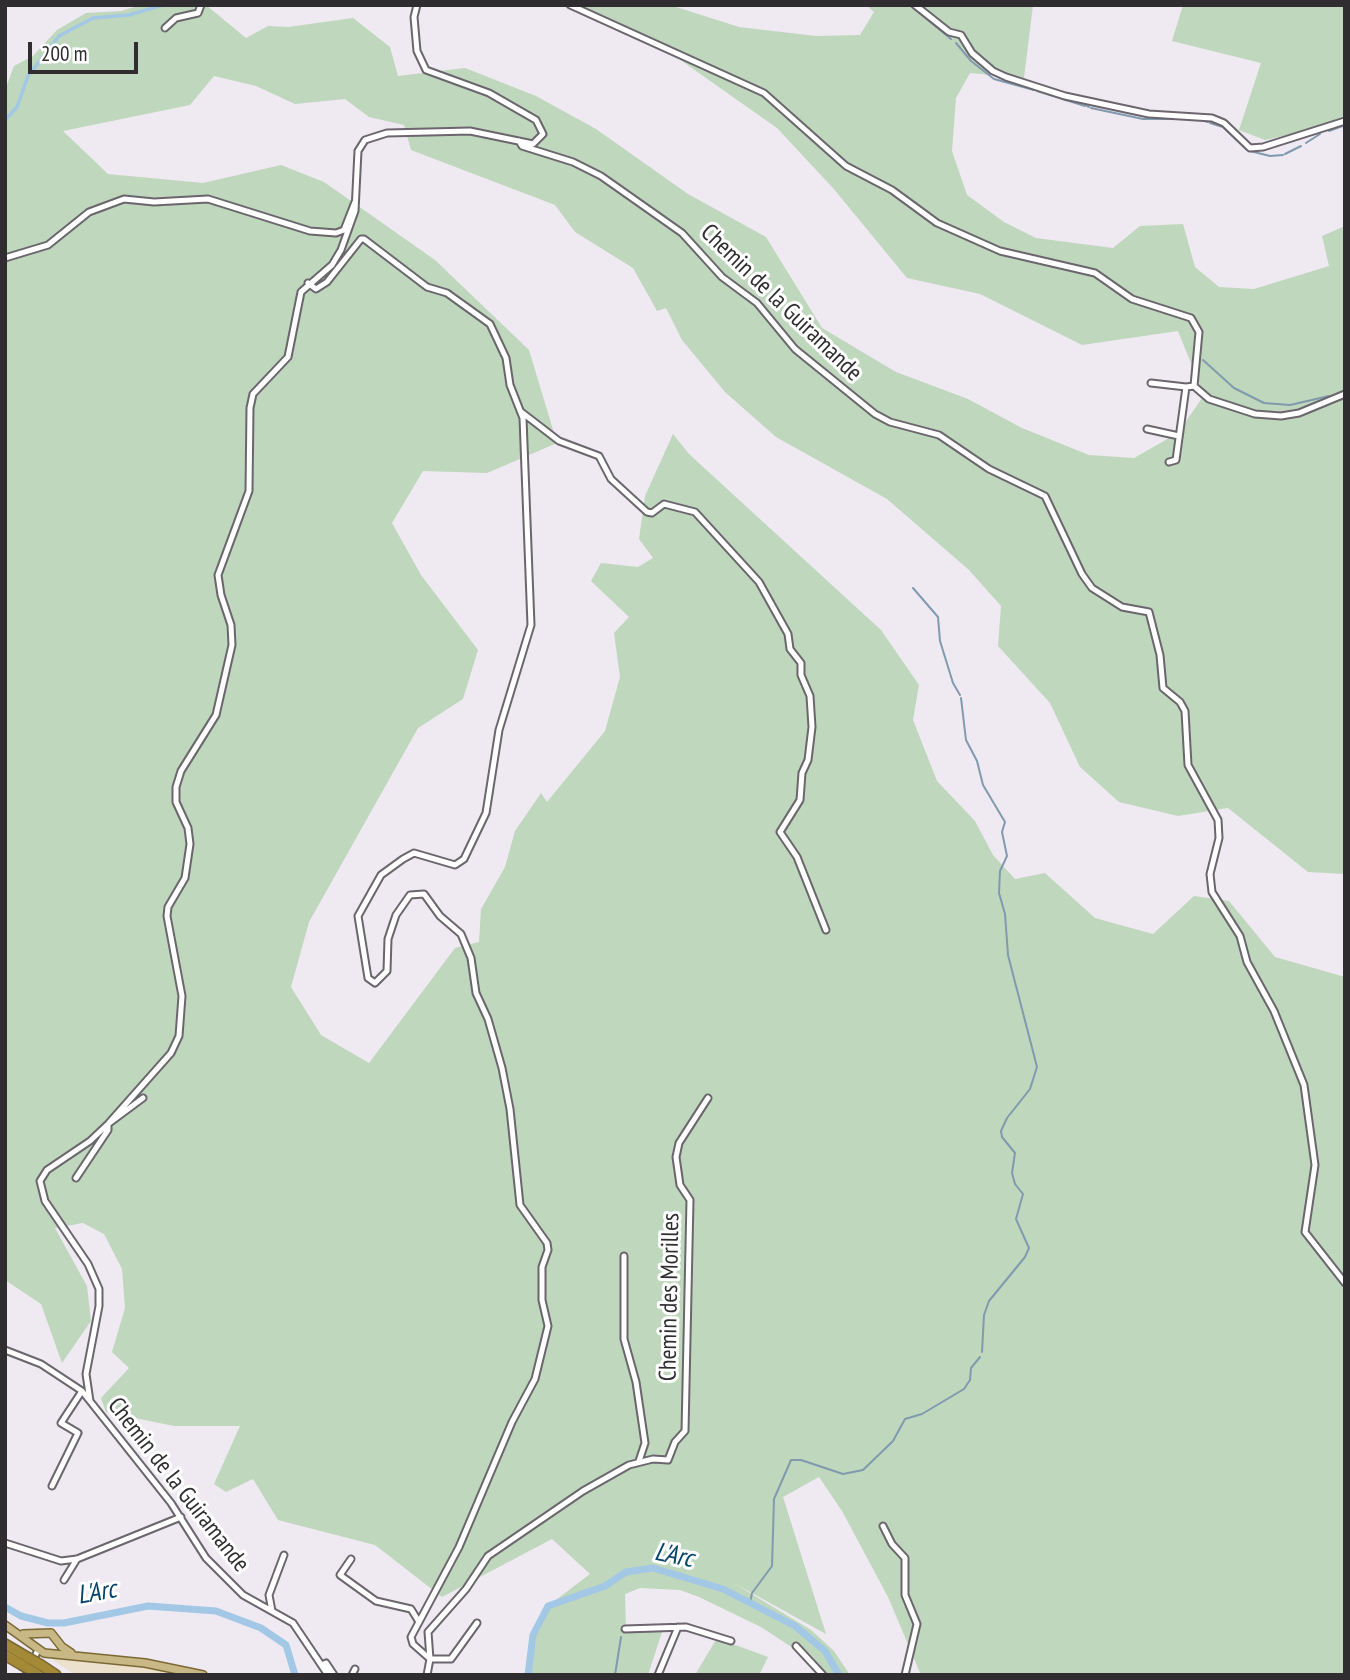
<!DOCTYPE html>
<style>
body{margin:0}
#map{position:relative;width:1350px;height:1680px;overflow:hidden;background:#efe9f2;font-family:"PT Sans Narrow",sans-serif}
canvas{display:block}
.frame{position:absolute;inset:0;border:7px solid #2f2d30;pointer-events:none}
.scale{position:absolute;left:28px;top:42px;width:110px;height:32px;box-sizing:border-box;border:4px solid #2f2d30;border-top:0;padding-left:9px;font-size:21px;line-height:24px;white-space:nowrap;color:#2f2d30;-webkit-text-stroke:5px #fff;paint-order:stroke}
</style>
<div id="map">
<canvas width="1350" height="1680"></canvas>
<div class="frame"></div>
<div class="scale">200 m</div>
</div>
<script>
const ctx = document.querySelector('canvas').getContext('2d');
ctx.lineJoin = 'round';
function paint(path, color) { ctx.fillStyle = color; ctx.fill(path, 'evenodd'); }
const poly = rows => new Path2D(rows.map(r => 'M' + r).join(''));
function strokePath(path, color, width, dash) { ctx.strokeStyle = color; ctx.lineWidth = width; ctx.lineCap = dash ? 'butt' : 'round'; ctx.setLineDash(dash || []); ctx.stroke(path); }
function drawText(font, color, halo, rows, align = 'center') {
  ctx.font = font + ' "PT Sans Narrow",sans-serif'; ctx.lineWidth = 6; ctx.setLineDash([]); ctx.textBaseline = 'middle'; ctx.strokeStyle = halo; ctx.fillStyle = color; for (const [text, x, y, turn = 0] of rows) {
    ctx.save(); ctx.translate(x, y); ctx.rotate((+turn || 0) * Math.PI / 180); ctx.textAlign = isNaN(turn) ? turn : align; if (halo) ctx.strokeText(text, 0, 0); ctx.fillText(text, 0, 0); ctx.restore();
  }
}
paint(poly([
 [54,1656,148,1667,164,1670,163,1675,76,1675,52,1660]
]), '#ebe1cc');
paint(poly([
 [141,5,206,5,246,38,268,26,288,27,353,18,390,47,398,76,465,68,536,96,596,129,688,194,766,237,822,328,896,372,968,399,1022,428,1089,455,1134,458,1178,433,1204,395,1178,331,1082,345,980,294,907,278,833,188,777,128,679,59,572,5,670,5,739,27,816,36,860,35,874,12,866,5,1033,5,1024,78,970,73,956,98,952,151,967,195,1004,222,1036,238,1113,248,1140,226,1183,224,1195,267,1219,287,1254,289,1329,266,1322,236,1345,226,1345,874,1308,872,1228,808,1178,816,1119,802,1080,767,1050,703,998,646,1001,606,969,570,887,499,776,437,725,392,682,340,666,308,657,311,633,268,575,232,555,205,411,150,404,125,369,117,345,99,295,104,256,86,214,76,190,105,63,131,108,174,203,183,281,165,324,182,435,260,529,350,557,443,487,473,423,471,392,523,421,575,478,650,463,699,418,728,309,922,291,987,321,1035,369,1063,455,948,479,942,481,909,505,867,515,831,541,793,547,802,605,731,620,677,614,633,629,617,591,581,601,563,638,567,653,558,639,539,645,496,673,434,689,454,881,630,919,685,913,720,937,781,975,821,993,855,1015,879,1045,873,1095,918,1153,934,1194,896,1229,901,1275,957,1345,977,1345,1675,921,1675,888,1597,842,1511,819,1477,783,1497,826,1634,732,1582,811,1630,834,1651,850,1675,824,1675,812,1656,797,1643,793,1648,761,1627,699,1597,680,1590,640,1588,625,1594,626,1629,663,1629,648,1675,528,1675,533,1635,541,1616,548,1606,590,1574,552,1539,442,1597,375,1545,278,1520,253,1479,226,1492,214,1484,240,1426,174,1426,106,1412,101,1398,129,1368,112,1352,125,1308,122,1269,104,1234,83,1223,55,1228,87,1286,91,1321,62,1363,41,1304,5,1280,5,90,14,66,33,56,57,30,86,13,121,11],
 [1183,5,1345,5,1345,116,1314,129,1265,140,1239,130,1261,63,1172,41],
 [717,1638,768,1657,759,1675,695,1675]
]), '#bfd7bc');
strokePath(poly([
 [909,5,910,6],
 [912,7,951,39],
 [956,43,971,61,994,79,1034,90],
 [1037,91,1085,106],
 [1087,106,1089,107],
 [1091,108,1143,119,1190,119],
 [1201,120,1208,122],
 [1210,123,1223,127,1246,149],
 [1329,131,1345,125],
 [1306,143,1320,134],
 [1250,151,1270,156,1283,155],
 [1285,154,1301,146],
 [1203,360,1234,388,1264,403,1290,405,1329,396],
 [1338,400,1345,398],
 [913,588,938,617,940,641,953,683,960,695],
 [961,698,966,740,977,761,983,785,1005,822,1002,832,1007,856,1000,871,999,893,1005,914,1008,955,1037,1067,1030,1089,1007,1118,1001,1131,1002,1137,1015,1153,1012,1173,1015,1184,1023,1194,1016,1219,1029,1248,1025,1257,989,1301,984,1315,982,1352],
 [750,1603,752,1593,772,1566,774,1499,791,1460,801,1460,843,1474,863,1470,893,1441,905,1419,922,1414,964,1389,970,1380,971,1368,980,1357],
 [615,1675,621,1637]
]), '#809aaf', 2);
strokePath(poly([
 [5,120,17,107,28,76,59,36,93,18,129,15,163,5]
]), '#a3c8e6', 3.5);
strokePath(poly([
 [5,1607,21,1616,48,1623,64,1623,148,1606,216,1611,261,1628,286,1645,295,1675],
 [528,1675,533,1635,548,1606,605,1586,626,1572,653,1568,723,1589,795,1626,825,1651,839,1675]
]), '#a3c8e6', 7);
const minor = poly([
 [570,5,764,93,846,166,892,190,937,223,1000,251,1095,273,1132,299,1191,318,1199,332,1194,386,1209,399,1255,414,1281,416,1299,413,1345,394],
 [915,5,949,32,961,35,972,53,993,71,1006,77,1065,96,1149,114,1212,118,1224,123,1250,148,1263,147,1345,121],
 [165,28,176,18,198,13,201,5],
 [519,141,522,146,573,162,601,176,682,233,722,277,757,303,795,349,875,414,890,422,939,435,989,469,1045,496,1082,574,1092,588,1122,607,1149,612,1160,655,1163,688,1180,702,1185,711,1188,765,1218,820,1219,838,1210,874,1212,892,1240,936,1247,962,1274,1011,1304,1085,1315,1165,1305,1232,1345,1283],
 [5,258,48,245,89,212,124,199,154,202,208,199,310,231,336,233,344,230,355,202],
 [308,283,316,289,327,282,361,239,364,239,427,287,447,293,490,324,506,358,510,385,523,418,531,625,499,730,486,813,464,859,455,865,414,853,403,859,381,875,358,916,368,978,375,983,387,971,388,939,396,915,410,895,424,894,440,916,461,934,471,958,476,993,488,1019,502,1068,510,1109,520,1205,547,1243,548,1250,542,1267,542,1300,548,1326,535,1379,512,1422,459,1547,411,1637,413,1644,430,1659,427,1675],
 [1151,383,1186,387],
 [520,411,559,441,599,456,611,479,647,512,652,513,664,504,695,512,759,582,788,634,790,649,801,663,801,675,810,696,812,727,808,760,802,773,800,800,780,832,797,857,826,930],
 [1147,429,1179,436],
 [1169,462,1176,460,1186,387,1194,386],
 [76,1178,108,1130,108,1124,143,1098],
 [624,1256,624,1339,636,1382,645,1443,639,1461],
 [5,1350,41,1364,82,1391,171,1503,206,1558,243,1595,293,1623,328,1675],
 [90,1401,86,1374,99,1306,99,1289,88,1264,45,1201,40,1181,47,1170,90,1141,108,1124,171,1053,179,1036,182,996,167,916,168,907,185,878,190,844,188,828,176,802,176,787,181,771,216,715,232,645,231,625,221,595,218,575,249,491,250,408,253,394,288,357,301,292,332,265,341,250,355,211,358,151,365,140,387,133,470,131,533,144,543,134,536,120,489,93,426,70,417,51,414,17,417,5],
 [52,1486,78,1433,61,1423,82,1391],
 [883,1526,892,1544,905,1558,905,1595,917,1624,905,1675],
 [5,1543,61,1561,77,1559,181,1517],
 [351,1559,340,1575,376,1601,411,1609,419,1622],
 [64,1580,77,1559],
 [272,1611,269,1595,284,1555],
 [477,1623,451,1659,430,1659,428,1632,466,1589,488,1556,583,1491,629,1465,653,1459,668,1460,675,1442,685,1431,690,1200,680,1185,676,1157,679,1143,708,1098],
 [625,1629,686,1627,731,1641],
 [796,1646,823,1675],
 [322,1665,326,1663,334,1675],
 [26,1675,38,1650],
 [352,1675,355,1669],
 [658,1675,678,1627]
]);
const major = poly([
 [5,1625,44,1653,145,1663,203,1675],
 [23,1634,51,1633,62,1647,71,1653]
]);
const highway = poly([
 [5,1644,27,1657],
 [5,1655,22,1665],
 [41,1665,56,1675]
]);
strokePath(minor, '#6b666d', 9);
strokePath(major, '#7b6934', 10);
strokePath(highway, '#7b6934', 12);
strokePath(minor, '#fff', 5);
strokePath(major, '#c8b886', 7);
strokePath(highway, '#a48936', 9);
const highwayBridge = poly([
 [27,1657,41,1665],
 [22,1665,37,1674]
]);
strokePath(highwayBridge, '#7b6934', 12, []);
strokePath(highwayBridge, '#a48936', 9);
drawText('24px', '#2f2d30', '#fff', [
 ["Chemin de la Guiramande",781,303,44],
 ["Chemin des Morilles",670,1297,-89],
 ["Chemin de la Guiramande",178,1485,52]
]);
drawText('italic 26px', '#04446a', '#fff', [
 ["L'Arc",674,1556,11],
 ["L'Arc",97,1593,-10]
]);
</script>
